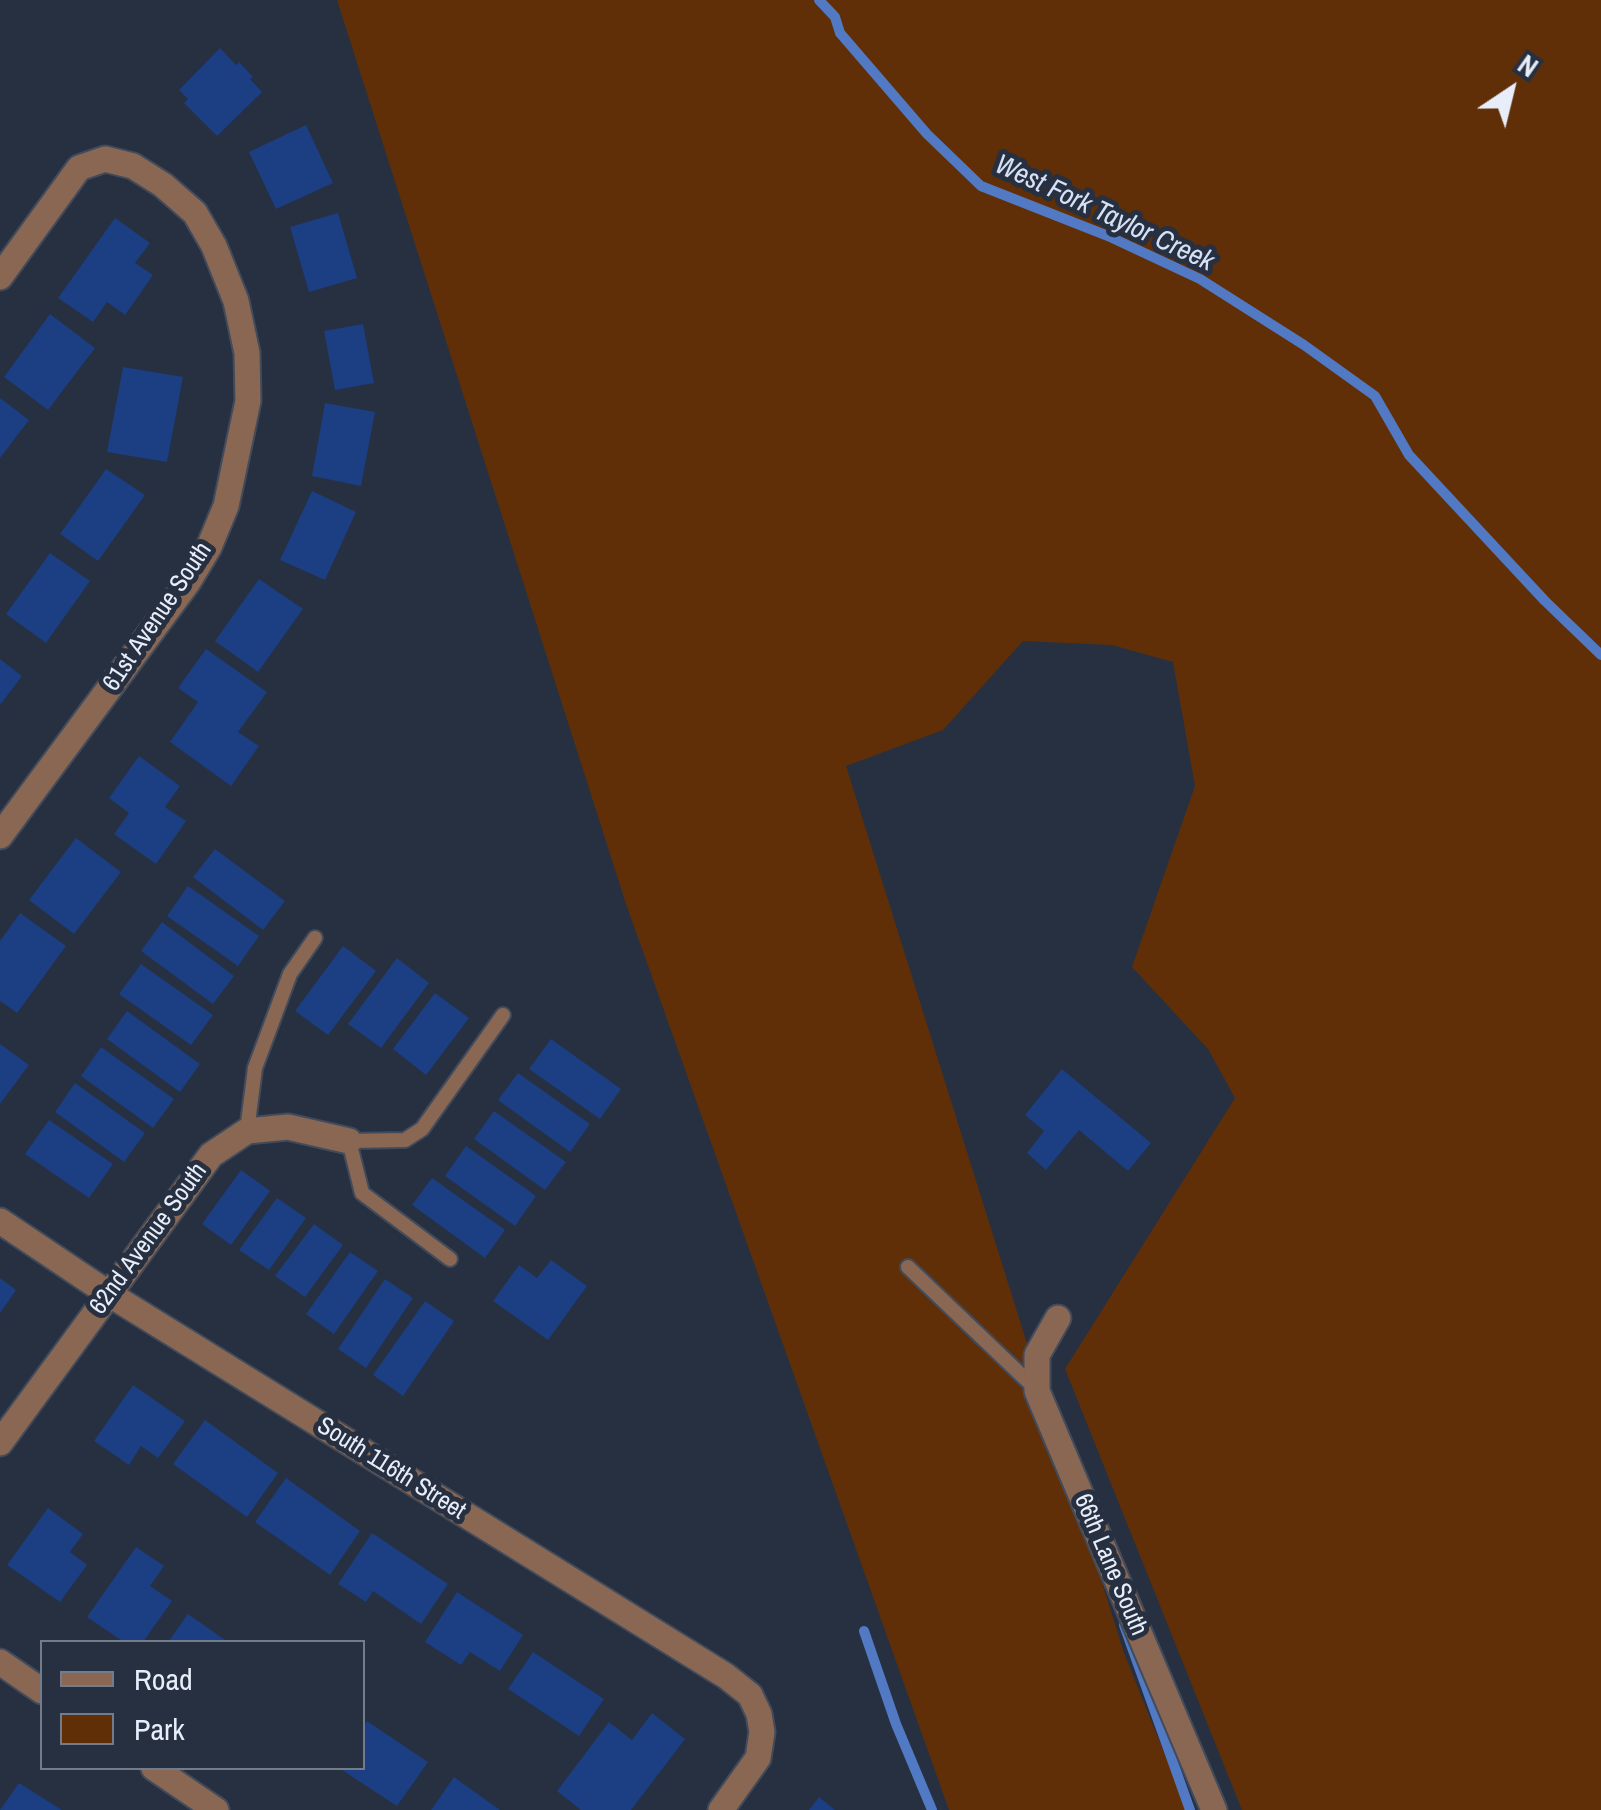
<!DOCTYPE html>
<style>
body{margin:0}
#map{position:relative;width:1601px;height:1810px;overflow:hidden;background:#263041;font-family:"Archivo Narrow",sans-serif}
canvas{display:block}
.legend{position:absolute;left:40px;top:1640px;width:325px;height:130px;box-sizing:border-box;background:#263041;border:2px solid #737c8b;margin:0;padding:12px 18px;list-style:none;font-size:30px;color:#e7eef9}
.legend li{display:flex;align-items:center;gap:20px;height:50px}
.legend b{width:50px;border:2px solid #737c8b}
.north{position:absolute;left:1461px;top:40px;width:100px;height:100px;-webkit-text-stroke:8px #263041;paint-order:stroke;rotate:35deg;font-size:28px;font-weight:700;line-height:40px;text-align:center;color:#e7eef9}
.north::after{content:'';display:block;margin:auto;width:35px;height:45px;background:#e7eef9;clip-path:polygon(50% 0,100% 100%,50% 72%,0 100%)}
</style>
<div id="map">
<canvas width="1601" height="1810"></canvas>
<ul class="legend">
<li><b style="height:12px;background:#8a6752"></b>Road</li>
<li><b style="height:28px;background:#602f08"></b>Park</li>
</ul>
<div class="north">N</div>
</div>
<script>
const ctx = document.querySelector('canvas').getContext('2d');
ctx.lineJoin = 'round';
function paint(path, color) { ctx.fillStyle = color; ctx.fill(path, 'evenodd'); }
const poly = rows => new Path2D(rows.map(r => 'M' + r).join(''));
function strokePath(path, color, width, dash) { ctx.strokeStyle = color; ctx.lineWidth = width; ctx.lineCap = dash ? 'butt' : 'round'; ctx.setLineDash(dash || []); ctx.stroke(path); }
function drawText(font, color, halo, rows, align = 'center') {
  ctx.font = font + ' "Archivo Narrow",sans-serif'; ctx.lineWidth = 10; ctx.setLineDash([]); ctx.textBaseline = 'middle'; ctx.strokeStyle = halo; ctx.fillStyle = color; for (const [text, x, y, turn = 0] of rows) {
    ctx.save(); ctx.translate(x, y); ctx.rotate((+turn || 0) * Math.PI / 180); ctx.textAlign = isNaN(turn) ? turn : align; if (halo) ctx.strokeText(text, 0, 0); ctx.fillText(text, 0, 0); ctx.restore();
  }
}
paint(poly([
 [337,0,1601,0,1601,1810,1242,1810,1065,1369,1235,1098,1208,1049,1132,967,1195,786,1173,662,1112,645,1023,641,943,730,846,766,1124,1653,1187,1810,949,1810,626,904]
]), '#602f08');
strokePath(poly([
 [819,0,835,17,840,33,927,134,981,186,1108,236,1200,279,1304,345,1375,396,1409,455,1545,601,1601,655],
 [1124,1625,1190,1810],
 [864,1631,896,1724,932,1810]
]), '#5279c3', 10);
paint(poly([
 [220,48,236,65,239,62,253,77,250,79,262,92,217,136,184,103,188,99,179,90],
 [306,125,333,183,276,209,249,152],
 [338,213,357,278,309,292,290,227],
 [115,218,150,243,135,263,153,275,125,315,107,302,93,322,58,298],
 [50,314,95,348,48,410,4,377],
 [363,324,374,383,335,390,324,331],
 [123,367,183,377,167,462,107,452],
 [0,398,29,420,0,458],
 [325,403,375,412,361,486,312,476],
 [106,469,145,495,98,561,60,534],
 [312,491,356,512,325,580,280,560],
 [50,553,90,581,46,643,6,614],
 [259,579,303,609,258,672,215,641],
 [206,649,267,692,238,732,259,746,231,786,170,742,198,702,178,688],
 [0,659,22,676,0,705],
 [139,756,180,786,165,807,186,821,156,864,114,834,129,813,109,798],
 [76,838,121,872,74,934,29,900],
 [215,849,285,901,263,930,193,877],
 [188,886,259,936,238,966,167,916],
 [20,913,66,946,17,1013,0,1001,0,941],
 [162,922,234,976,213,1004,141,951],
 [343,946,376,971,328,1035,295,1011],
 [397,958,429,983,381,1048,348,1024],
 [141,964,213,1015,191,1045,119,994],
 [435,993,469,1018,426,1075,393,1049],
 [127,1011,200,1064,180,1092,107,1039],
 [551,1039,621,1089,600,1119,529,1069],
 [0,1044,29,1065,0,1104],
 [101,1047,174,1099,153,1128,81,1076],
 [1062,1069,1151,1143,1128,1171,1079,1130,1046,1170,1027,1153,1044,1131,1025,1115],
 [518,1073,590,1124,570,1152,498,1100],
 [75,1083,145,1133,124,1162,55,1112],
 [494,1111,566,1162,545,1190,474,1139],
 [49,1120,113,1164,89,1198,25,1154],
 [466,1146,536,1196,515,1226,445,1176],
 [241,1170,270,1191,231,1245,202,1224],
 [432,1178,505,1230,485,1258,412,1205],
 [277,1198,306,1218,269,1270,239,1250],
 [314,1224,343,1245,305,1297,275,1276],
 [350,1252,378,1271,334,1334,306,1314],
 [551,1260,587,1286,548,1340,493,1301,519,1265,537,1278],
 [0,1278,16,1290,0,1313],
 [385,1279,413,1298,366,1368,338,1349],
 [425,1301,454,1321,403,1396,373,1375],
 [133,1385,185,1421,158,1458,141,1446,129,1465,94,1441],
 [205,1420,278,1473,247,1517,173,1464],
 [286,1478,360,1531,330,1575,255,1522],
 [48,1508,83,1534,70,1552,87,1565,60,1602,7,1565],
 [372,1533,448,1584,421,1624,373,1591,366,1602,338,1584],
 [136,1547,164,1566,150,1586,172,1601,143,1642,124,1642,87,1617],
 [457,1592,523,1635,500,1671,470,1652,461,1665,425,1642],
 [188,1614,228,1642,168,1642],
 [533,1652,604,1699,579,1736,508,1689],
 [652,1713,685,1739,631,1810,581,1810,557,1791,609,1722,632,1740],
 [367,1721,428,1762,397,1806,339,1768,362,1768,362,1728],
 [454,1777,500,1810,431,1810],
 [19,1783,62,1810,0,1810],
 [819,1797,835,1810,809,1810]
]), '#1c3e82');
const service = poly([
 [247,1131,255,1068,290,974,315,938],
 [450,1259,362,1193,349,1141,405,1140,422,1129,503,1015],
 [908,1267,1037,1390]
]);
const minor = poly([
 [0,277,79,168,105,159,133,166,163,185,195,213,214,246,236,301,247,353,248,401,226,506,209,547,188,582,0,836],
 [0,1221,109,1294,726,1676,750,1695,759,1714,762,1732,758,1758,721,1810],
 [1058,1318,1037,1355,1037,1391,1214,1810],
 [0,1443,211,1155,247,1131,288,1127,349,1141],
 [0,1662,42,1691],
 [154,1768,216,1810]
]);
strokePath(service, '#414b5b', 18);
strokePath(minor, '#414b5b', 29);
strokePath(service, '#8a6752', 14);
strokePath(minor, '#8a6752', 25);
drawText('25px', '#e7eef9', '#263041', [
 ["61st Avenue South",158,617,-56],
 ["62nd Avenue South",149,1239,-54],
 ["South 116th Street",391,1469,32],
 ["66th Lane South",1110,1565,67]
]);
drawText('italic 28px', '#d6e1f6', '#263041', [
 ["West Fork Taylor Creek",1104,214,25]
]);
</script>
